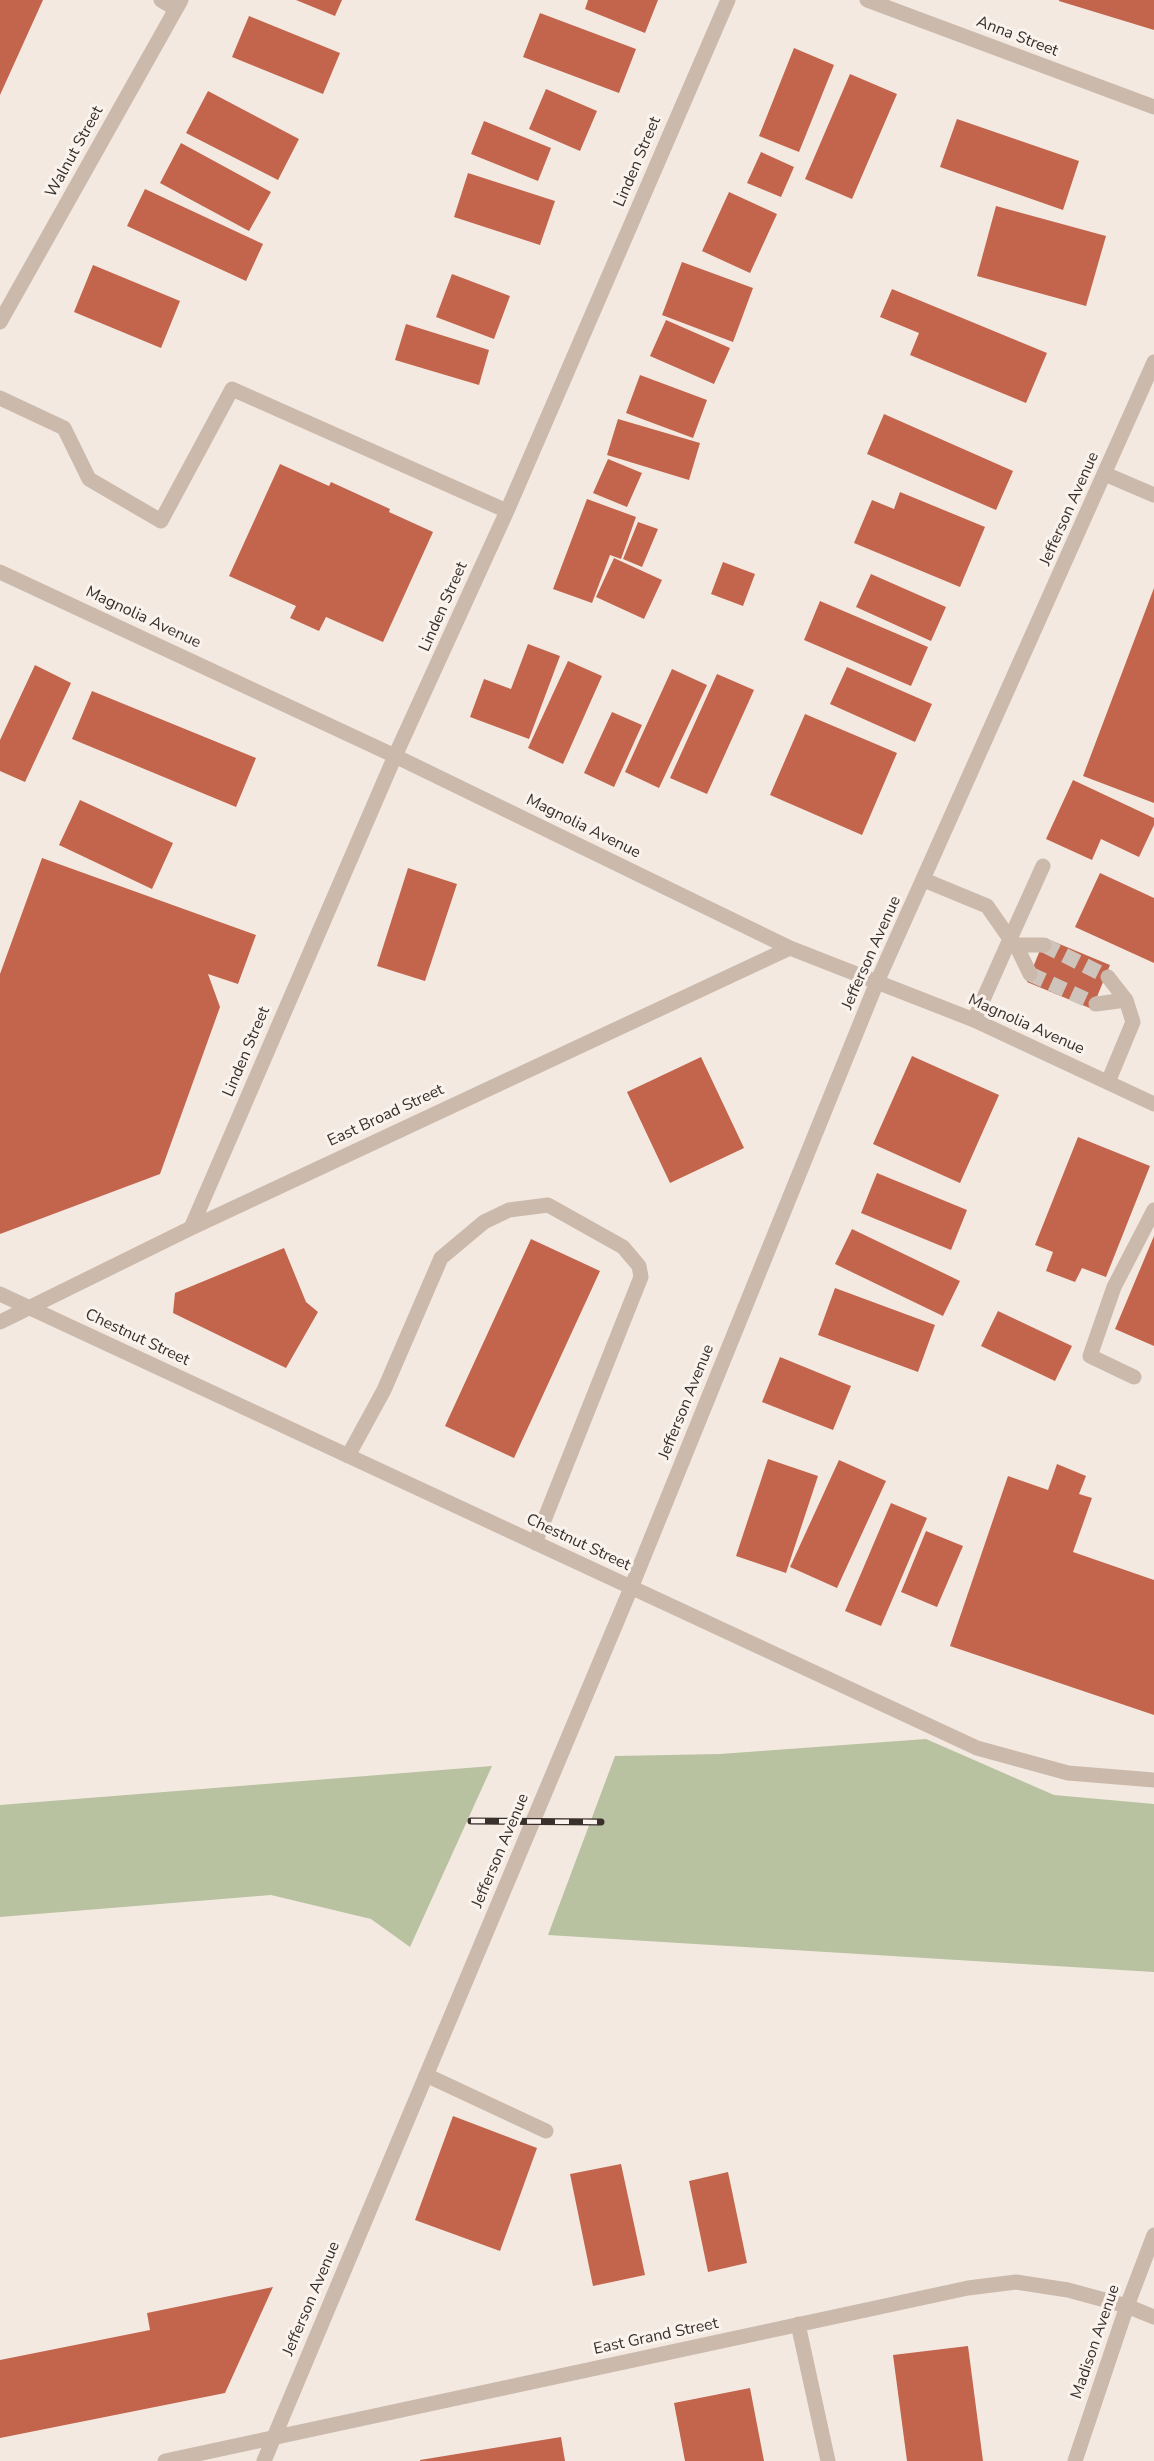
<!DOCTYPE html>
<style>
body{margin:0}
canvas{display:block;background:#f3e9e0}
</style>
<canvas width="1154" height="2461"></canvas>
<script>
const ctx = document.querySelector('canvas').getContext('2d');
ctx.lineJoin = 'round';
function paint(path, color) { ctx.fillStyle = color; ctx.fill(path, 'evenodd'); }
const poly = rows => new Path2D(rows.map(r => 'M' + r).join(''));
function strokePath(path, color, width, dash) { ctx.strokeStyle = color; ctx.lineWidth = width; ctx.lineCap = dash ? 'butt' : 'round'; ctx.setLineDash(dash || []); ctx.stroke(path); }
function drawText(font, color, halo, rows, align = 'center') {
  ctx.font = font + ' "Nunito Sans",sans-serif'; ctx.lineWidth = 6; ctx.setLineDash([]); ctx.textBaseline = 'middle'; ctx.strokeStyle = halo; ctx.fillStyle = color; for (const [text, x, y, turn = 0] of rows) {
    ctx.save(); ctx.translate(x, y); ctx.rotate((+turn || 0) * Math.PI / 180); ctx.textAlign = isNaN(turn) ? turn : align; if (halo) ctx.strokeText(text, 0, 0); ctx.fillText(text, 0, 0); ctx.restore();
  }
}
paint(poly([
 [926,1739,1054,1795,1154,1804,1154,1972,548,1935,615,1756,720,1754],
 [492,1766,410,1947,371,1919,271,1895,0,1917,0,1805]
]), '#b8c2a0');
paint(poly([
 [0,0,43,0,0,95],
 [296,0,342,0,335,16],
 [588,0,658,0,645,33,585,9],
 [1059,0,1154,0,1154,30,1059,1],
 [540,13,636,49,619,93,523,57],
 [249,16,340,53,323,94,232,57],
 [794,48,834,65,799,152,759,136],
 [850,74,897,94,852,199,805,179],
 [546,89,597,111,580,151,529,129],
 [208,91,299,139,278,180,186,133],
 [957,119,1079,161,1063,210,940,167],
 [484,121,551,148,538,181,471,154],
 [181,143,271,192,249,231,160,183],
 [761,152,794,167,781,197,747,183],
 [468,173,555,201,540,245,454,217],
 [145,189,263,244,246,281,127,226],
 [729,192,777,214,750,273,702,251],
 [996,206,1106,236,1086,306,977,276],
 [682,262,753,288,733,342,662,315],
 [93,265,180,301,161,348,74,312],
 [452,274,510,296,494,339,436,317],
 [892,289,1047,353,1026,403,910,355,919,333,880,317],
 [666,320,730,348,714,384,650,356],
 [406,324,489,350,479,385,395,360],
 [640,375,707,400,693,438,626,413],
 [884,414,1013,471,996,510,867,454],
 [618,419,700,443,689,480,607,455],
 [608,459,642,473,627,507,593,493],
 [280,464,329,486,331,482,390,509,389,512,433,532,383,642,326,617,319,631,290,618,296,606,229,576],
 [900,492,985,527,960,587,854,543,872,500,894,509],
 [587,499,636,517,621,559,610,555,592,603,553,589],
 [638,522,658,529,642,567,623,559],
 [614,558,662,580,644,619,596,597],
 [723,562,755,574,743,606,711,594],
 [871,574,946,607,931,641,856,607],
 [1154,588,1154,803,1083,776],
 [820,601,928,647,911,686,804,640],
 [528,644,560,656,529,739,470,717,484,679,511,689],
 [568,661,602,676,563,764,528,748],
 [35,665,71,683,25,782,0,771,0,740],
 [847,667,932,704,915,742,830,704],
 [672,669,707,685,659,788,625,772],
 [717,674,754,690,707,794,670,778],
 [92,691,256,758,236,807,72,739],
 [612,712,642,725,614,787,584,773],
 [805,714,897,753,862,835,770,795],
 [1073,780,1154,818,1154,825,1139,857,1101,839,1092,860,1046,839],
 [80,800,173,843,152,889,59,845],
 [42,858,256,935,238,984,208,974,220,1007,160,1174,0,1234,0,974],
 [408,868,457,884,425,981,377,966],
 [1100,873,1154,898,1154,963,1075,927],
 [1045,938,1110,965,1092,1009,1027,982],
 [912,1056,999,1095,960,1183,873,1144],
 [701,1057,744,1148,670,1183,627,1092],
 [1078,1137,1150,1166,1106,1277,1082,1268,1075,1282,1046,1271,1053,1252,1035,1245],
 [877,1173,967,1210,951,1250,861,1213],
 [852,1229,960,1281,943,1316,835,1264],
 [1154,1236,1154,1346,1115,1329],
 [531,1239,600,1271,514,1458,445,1426],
 [284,1248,306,1302,318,1312,286,1368,173,1313,175,1293],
 [835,1288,935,1325,918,1372,818,1335],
 [998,1311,1072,1346,1055,1381,981,1346],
 [780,1357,851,1386,833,1430,762,1402],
 [768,1459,818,1476,786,1573,736,1556],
 [839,1460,886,1481,837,1588,790,1567],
 [1057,1464,1086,1476,1079,1494,1092,1498,1073,1552,1154,1580,1154,1715,950,1646,1008,1476,1048,1490],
 [891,1503,927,1518,881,1626,845,1611],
 [926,1531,963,1546,937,1607,901,1592],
 [453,2116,537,2148,500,2251,415,2220],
 [621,2164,645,2275,593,2286,570,2174],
 [728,2172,747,2263,708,2272,689,2181],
 [273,2287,225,2393,0,2438,0,2360,150,2330,147,2313],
 [968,2346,983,2461,907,2461,893,2355],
 [750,2388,764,2461,685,2461,674,2403],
 [561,2437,565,2461,420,2461,420,2460]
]), '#c3654d');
strokePath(poly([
 [1044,945,1108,977],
 [1030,974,1096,1004]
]), '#cec4bc', 15, [15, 8]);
strokePath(poly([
 [161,0,176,9],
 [867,0,1154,107],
 [0,322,181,0],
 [0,398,64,428,89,479,161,521,232,389,507,511],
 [1105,474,1154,495],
 [0,572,395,756,790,948,974,1020,1154,1104],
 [924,880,987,906,1010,939,974,1020],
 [1015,944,1010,939,1043,866],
 [1030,974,1016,945,1044,945],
 [1096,1004,1126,1000,1108,977],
 [1108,1082,1133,1022,1126,1000],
 [191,1228,395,756,507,511,728,0],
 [0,1294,977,1748,1068,1773,1154,1780],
 [0,1322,191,1228,790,948],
 [1134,1377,1090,1356,1114,1287,1154,1210],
 [348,1456,384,1390,441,1258,484,1222,509,1210,548,1205,623,1247,639,1266,641,1277,535,1543],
 [426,2075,546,2131],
 [798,2324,828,2461],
 [165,2461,968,2288,1016,2282,1068,2290,1127,2306,1154,2317],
 [264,2461,631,1588,877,982,1154,362],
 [1075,2461,1127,2306,1154,2235]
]), '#cbb9ac', 15);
const rail = poly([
 [471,1821,601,1822]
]);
strokePath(rail, '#392f2b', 7);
strokePath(rail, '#faf3ed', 4.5, [14]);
drawText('16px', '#392f2b', '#faf3ed', [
 ["Anna Street",1017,37,21],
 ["Walnut Street",75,152,-61],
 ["Linden Street",638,162,-67],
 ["Jefferson Avenue",1070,509,-66],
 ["Linden Street",444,607,-66],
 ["Magnolia Avenue",143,618,25],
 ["Magnolia Avenue",583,827,26],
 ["Jefferson Avenue",872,953,-66],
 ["Magnolia Avenue",1026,1025,24],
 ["Linden Street",247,1052,-67],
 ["East Broad Street",386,1116,-25],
 ["Chestnut Street",137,1338,25],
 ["Jefferson Avenue",687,1402,-68],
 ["Chestnut Street",578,1543,25],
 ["Jefferson Avenue",501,1851,-67],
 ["Jefferson Avenue",312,2299,-67],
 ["East Grand Street",656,2337,-12],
 ["Madison Avenue",1096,2342,-71]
]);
</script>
